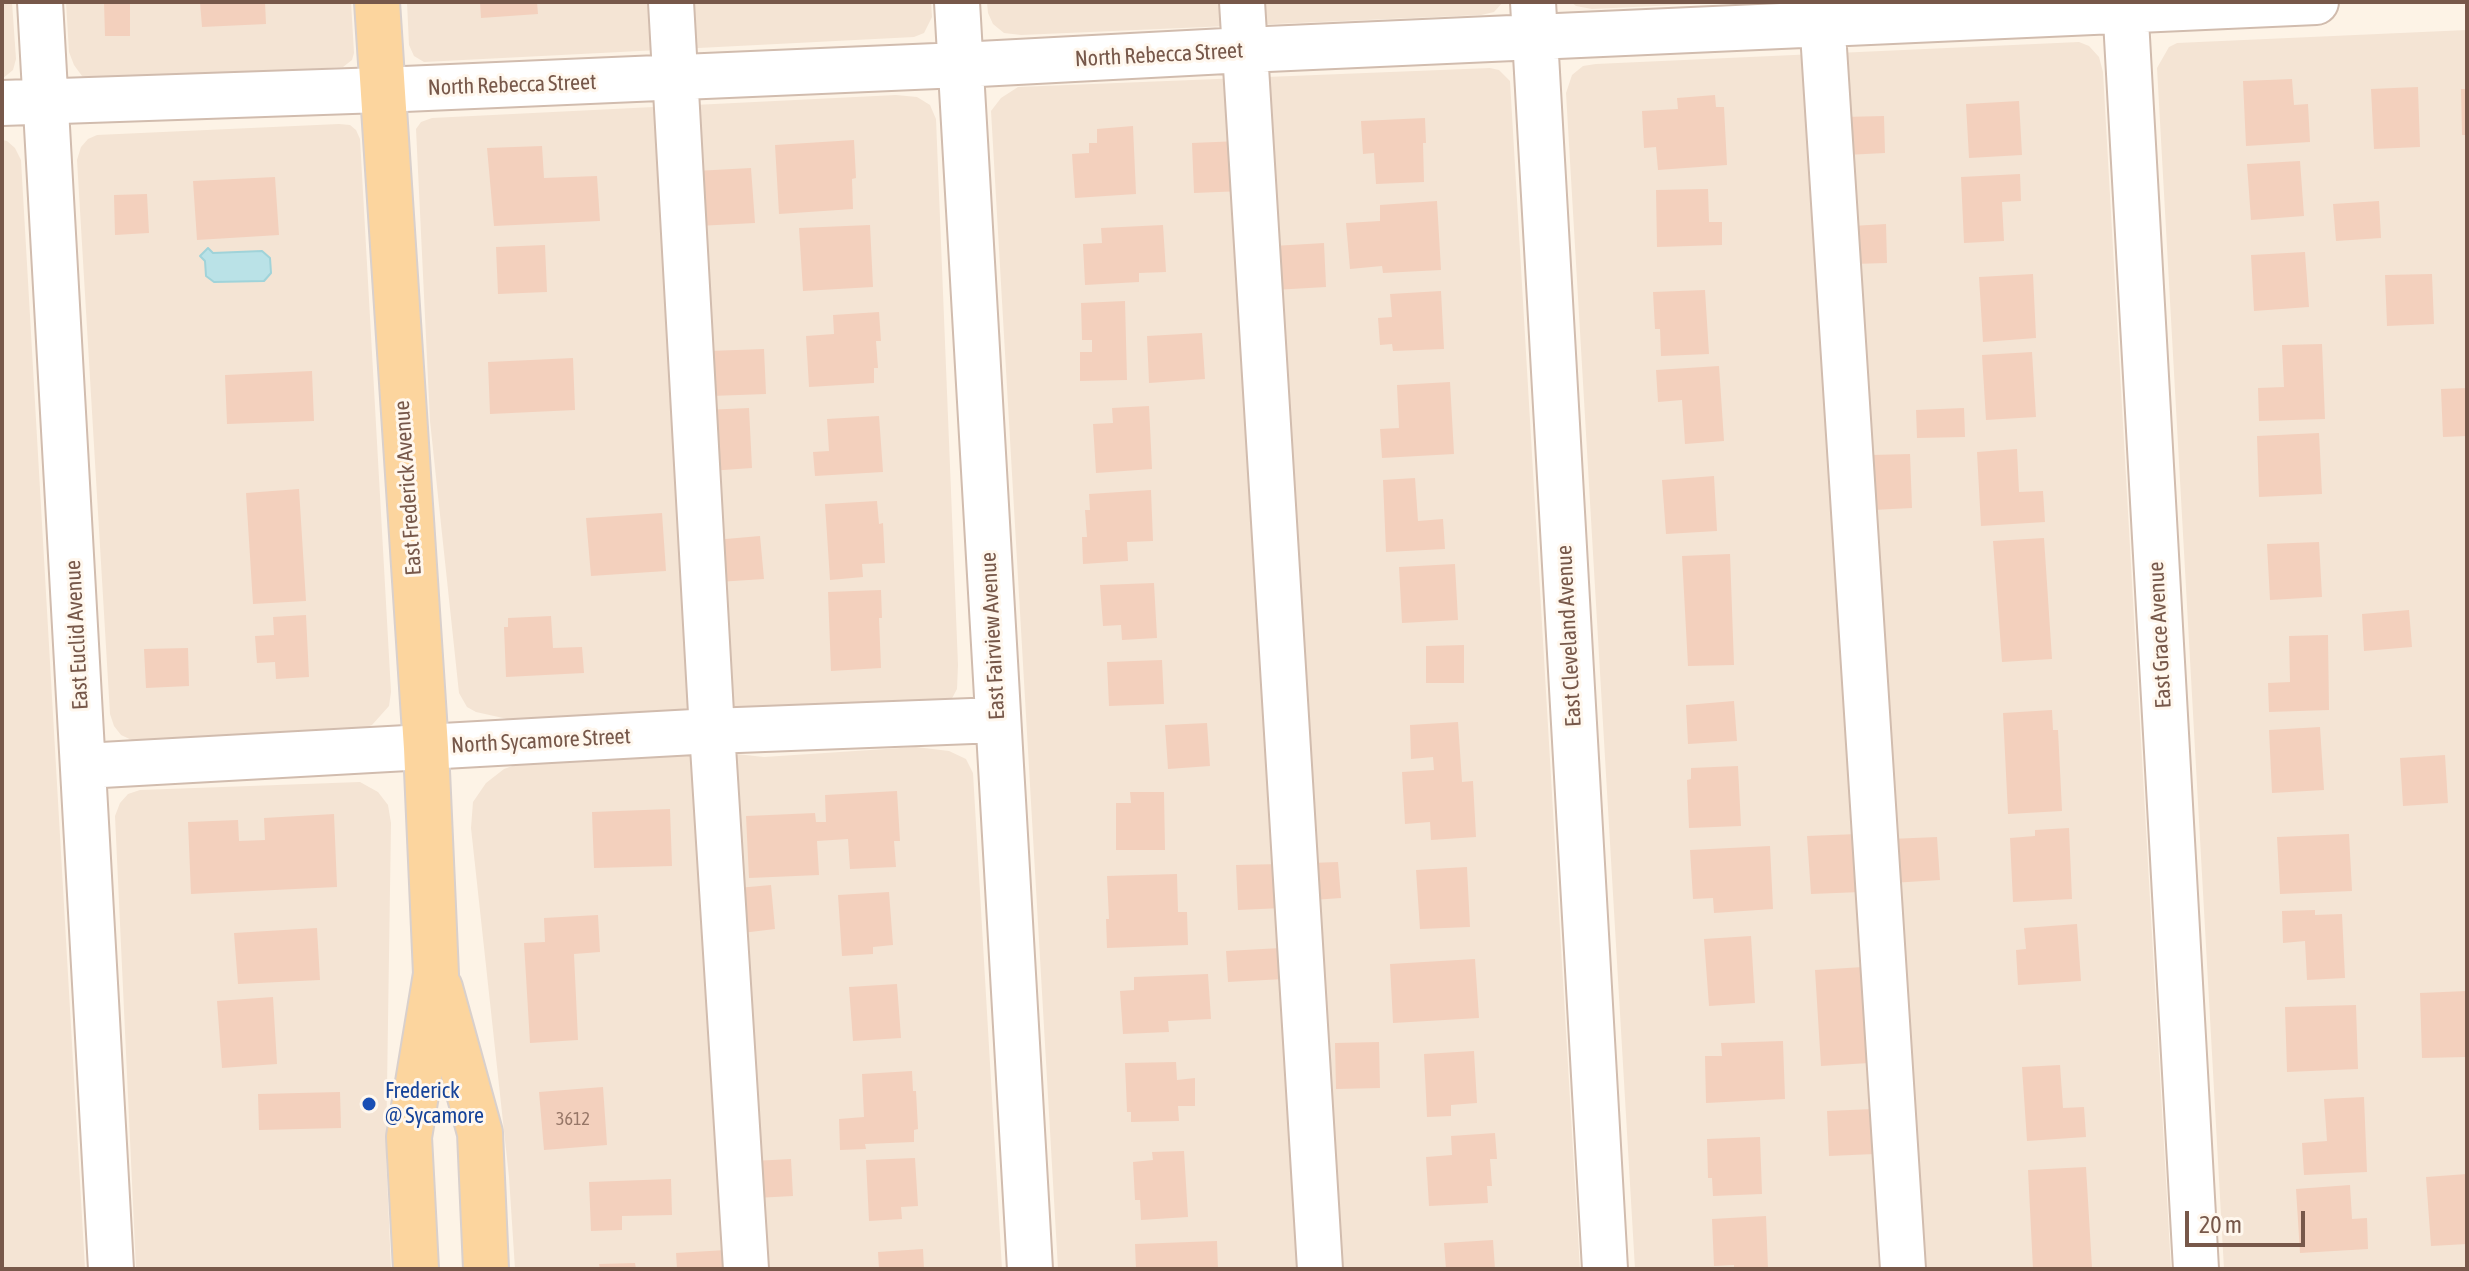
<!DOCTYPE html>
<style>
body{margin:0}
#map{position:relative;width:2469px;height:1271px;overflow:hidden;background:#fdf3e6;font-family:"Asap Condensed",sans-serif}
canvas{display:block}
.frame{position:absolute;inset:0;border:4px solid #77584a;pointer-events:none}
.scale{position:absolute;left:2185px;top:1211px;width:120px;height:36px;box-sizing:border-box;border:4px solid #77584a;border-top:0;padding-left:10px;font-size:24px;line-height:28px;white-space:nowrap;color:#77584a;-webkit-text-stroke:6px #fff7ed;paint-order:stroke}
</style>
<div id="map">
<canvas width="2469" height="1271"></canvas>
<div class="frame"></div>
<div class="scale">20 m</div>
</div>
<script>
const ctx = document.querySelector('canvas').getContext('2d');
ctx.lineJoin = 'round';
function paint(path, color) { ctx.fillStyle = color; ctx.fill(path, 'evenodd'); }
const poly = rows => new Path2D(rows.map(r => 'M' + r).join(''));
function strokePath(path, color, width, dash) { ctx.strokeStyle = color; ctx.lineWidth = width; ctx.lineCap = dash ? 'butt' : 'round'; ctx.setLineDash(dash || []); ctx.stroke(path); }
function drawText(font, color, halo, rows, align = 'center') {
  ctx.font = font + ' "Asap Condensed",sans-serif'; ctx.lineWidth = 6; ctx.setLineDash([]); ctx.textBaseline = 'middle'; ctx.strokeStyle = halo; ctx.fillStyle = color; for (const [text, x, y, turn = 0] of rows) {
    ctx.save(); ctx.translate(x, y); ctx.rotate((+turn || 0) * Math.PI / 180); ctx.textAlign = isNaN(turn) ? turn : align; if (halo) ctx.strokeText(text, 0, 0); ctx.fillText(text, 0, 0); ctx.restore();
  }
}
paint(poly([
 [2,2,12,2,16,59,13,70,2,79],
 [66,2,351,2,354,53,352,60,343,67,111,82,94,80,82,76,74,65,69,52],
 [407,2,931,2,932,17,924,33,914,37,424,62,414,56,409,45],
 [987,2,1503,2,1494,12,1481,15,1021,35,1004,33,993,24,988,13],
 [1571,2,1740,2,1592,9,1576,6],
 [2467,30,2467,1269,2224,1269,2157,68,2169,47,2177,43],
 [2079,42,2089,46,2099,57,2103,72,2171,1269,1635,1269,1566,93,1572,75,1583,66,1596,64],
 [1490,68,1499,70,1510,81,1580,1269,1058,1269,991,111,1001,98,1018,87],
 [896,95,917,97,930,105,936,119,958,665,957,689,949,704,512,720,476,712,467,707,459,693,430,421,416,129,421,122,432,118],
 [339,124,350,125,356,130,360,139,391,692,389,706,372,725,359,730,134,741,121,735,114,726,110,714,77,160,81,147,88,139,97,135],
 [2,140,7,141,15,148,21,160,85,1269,2,1269],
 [916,747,949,751,966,759,973,773,1002,1269,515,1269,509,1177,471,828,473,802,486,783,504,769,549,753,681,748,764,757],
 [360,782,378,792,388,805,391,823,386,1154,391,1269,136,1269,115,816,120,803,128,794,140,790]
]), '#f4e4d4');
const water = poly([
 [208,248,213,253,262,251,270,258,271,273,264,281,214,282,206,276,205,261,200,256,208,248]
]);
paint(water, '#bae2e7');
strokePath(water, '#a0d3d9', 2);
paint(poly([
 [104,2,130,2,130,36,105,36],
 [200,2,265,2,266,24,202,27],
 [480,2,537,2,538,14,481,18],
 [2292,79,2294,105,2308,104,2310,142,2246,146,2243,81],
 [2418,87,2420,147,2374,149,2371,89],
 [2461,89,2467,89,2467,135,2462,135],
 [1715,95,1716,107,1724,107,1727,165,1658,170,1656,147,1644,148,1642,111,1678,109,1677,98],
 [2019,101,2022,155,1969,158,1966,104],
 [1884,116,1885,153,1846,155,1844,117],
 [1425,118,1426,143,1423,143,1424,182,1376,184,1374,153,1363,154,1361,121],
 [1133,126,1136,194,1075,198,1072,154,1089,153,1089,143,1097,143,1097,129],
 [854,140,856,178,852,179,853,209,779,214,775,145],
 [1240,141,1243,191,1194,193,1192,143],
 [542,146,544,178,597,176,600,221,494,226,487,148],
 [2300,161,2304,216,2251,220,2247,164],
 [751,168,755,223,698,226,695,171],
 [2020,174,2021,201,2002,202,2004,241,1964,243,1961,177],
 [275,177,279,235,197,240,193,181],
 [1708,189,1709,222,1722,222,1722,245,1657,247,1656,190],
 [147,194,149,233,115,235,114,195],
 [1437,201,1441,270,1383,273,1382,266,1350,269,1346,223,1380,221,1380,205],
 [2379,201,2381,238,2336,241,2333,204],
 [1886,224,1887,263,1853,264,1852,226],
 [870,225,873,287,803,291,799,228],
 [1163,225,1166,272,1139,273,1139,282,1085,285,1083,244,1102,243,1101,228],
 [1324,243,1326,287,1274,290,1273,246],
 [545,245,547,292,498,294,496,247],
 [2305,252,2309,307,2254,311,2251,255],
 [2033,274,2036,338,1983,342,1979,277],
 [2432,274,2434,324,2387,326,2385,275],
 [1705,290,1709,354,1661,356,1660,329,1655,329,1653,292],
 [1441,291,1444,349,1393,351,1392,344,1380,345,1378,318,1392,317,1390,294],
 [1125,301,1127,380,1080,381,1080,352,1092,352,1092,340,1082,340,1081,303],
 [879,312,881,341,876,341,878,368,874,368,874,383,809,387,806,336,834,334,833,315],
 [1202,333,1205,379,1149,383,1147,336],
 [2322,344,2325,419,2259,421,2258,388,2284,387,2282,345],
 [764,349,766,394,711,396,709,351],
 [2032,352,2036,417,1986,420,1982,355],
 [573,358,575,410,490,414,488,362],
 [1719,366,1724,441,1685,444,1682,400,1658,402,1656,370],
 [312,371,314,421,227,424,225,375],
 [1450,382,1454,454,1382,458,1380,429,1399,428,1397,385],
 [2467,388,2467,436,2443,437,2441,389],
 [1149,406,1152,469,1096,473,1093,424,1113,423,1112,408],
 [749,408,752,468,709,471,705,410],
 [1964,408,1965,437,1917,438,1916,410],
 [879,416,883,472,815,476,813,452,829,451,827,419],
 [2319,433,2322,494,2259,497,2257,436],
 [2017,449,2019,492,2043,491,2045,522,1981,526,1977,452],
 [1910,454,1912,508,1873,510,1871,455],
 [1714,476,1717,531,1666,534,1662,480],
 [1415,478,1418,521,1443,519,1445,549,1386,552,1383,480],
 [299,489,306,601,253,604,246,493],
 [1151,490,1153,541,1127,542,1128,561,1083,564,1082,537,1087,537,1085,510,1090,510,1089,494],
 [877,501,879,524,883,523,885,563,862,564,863,577,830,580,825,504],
 [662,513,666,571,591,576,586,518],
 [760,536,764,579,718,582,714,540],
 [2044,538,2052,659,2002,662,1993,541],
 [2319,542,2322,597,2270,600,2267,544],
 [1730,554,1734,665,1688,666,1682,556],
 [1455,564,1458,620,1402,623,1399,567],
 [1154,583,1157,638,1122,640,1121,625,1103,626,1100,585],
 [881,590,882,618,879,618,881,668,831,671,828,592],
 [2409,610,2412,647,2364,651,2362,614],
 [306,615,309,677,276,679,275,662,257,663,255,636,274,635,273,617],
 [551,616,553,648,582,647,584,673,506,677,504,627,508,627,508,618],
 [2328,635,2329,710,2269,712,2268,683,2290,682,2289,636],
 [1464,645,1464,683,1426,683,1426,646],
 [188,648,189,686,146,688,144,649],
 [1162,660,1164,704,1109,706,1107,662],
 [1734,701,1737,741,1688,744,1686,705],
 [2052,710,2053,730,2058,730,2062,811,2008,814,2003,713],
 [1458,722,1462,782,1473,781,1476,837,1431,840,1430,822,1405,824,1402,772,1434,770,1433,757,1411,759,1410,725],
 [1207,723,1210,766,1168,769,1165,725],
 [2320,727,2324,790,2272,793,2269,730],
 [2445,755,2448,803,2403,806,2400,758],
 [1738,766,1741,826,1689,828,1687,780,1691,779,1691,768],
 [897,791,900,841,894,841,896,867,850,869,848,839,817,841,819,875,749,878,746,816,815,813,816,822,826,822,825,795],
 [1130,792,1164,792,1165,850,1116,850,1116,803,1131,803],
 [670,809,672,866,594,868,592,812],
 [334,814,337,887,191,894,188,822,238,820,239,841,265,840,264,818],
 [2069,828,2072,899,2013,902,2010,838,2035,836,2035,830],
 [1858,834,1861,892,1811,894,1807,836],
 [2349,834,2352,891,2280,894,2277,837],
 [1937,837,1940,880,1892,883,1890,839],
 [1770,846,1773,909,1714,913,1713,898,1693,899,1690,850],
 [1338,862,1341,898,1313,900,1310,863],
 [1281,864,1283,908,1238,910,1236,865],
 [1467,867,1470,927,1420,929,1416,870],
 [1177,874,1178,912,1187,912,1188,945,1107,948,1106,919,1109,919,1107,876],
 [771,885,775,929,742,933,738,888],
 [889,892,893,945,873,947,873,954,842,956,838,895],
 [2315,910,2315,915,2342,914,2345,978,2307,980,2305,941,2283,943,2282,911],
 [598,915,600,952,574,954,578,1040,530,1043,524,943,545,942,544,918],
 [2077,924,2081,981,2018,985,2016,950,2026,949,2024,928],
 [317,928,320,980,238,984,234,933],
 [1751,936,1755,1003,1709,1006,1704,939],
 [1281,948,1284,979,1228,982,1226,951],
 [1475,959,1479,1018,1393,1023,1390,964],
 [1863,967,1869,1063,1821,1066,1815,970],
 [1208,974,1211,1019,1168,1021,1169,1032,1123,1034,1120,991,1134,990,1134,977],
 [897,984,901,1038,853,1041,849,987],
 [2467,991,2467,1057,2422,1058,2420,993],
 [273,997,277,1064,222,1068,217,1001],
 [2356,1005,2358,1069,2287,1072,2285,1007],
 [1783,1041,1785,1099,1706,1103,1705,1056,1722,1056,1721,1043],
 [1379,1042,1380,1088,1336,1089,1335,1043],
 [1474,1051,1477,1103,1451,1105,1451,1116,1427,1117,1424,1054],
 [1176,1062,1177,1080,1195,1078,1195,1106,1178,1106,1179,1121,1131,1122,1131,1112,1127,1112,1125,1063],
 [2060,1065,2063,1108,2084,1107,2086,1137,2027,1141,2022,1067],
 [912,1071,913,1091,916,1091,918,1129,914,1130,914,1142,865,1144,866,1149,840,1150,839,1119,864,1117,862,1074],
 [603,1087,607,1145,544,1150,539,1092],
 [340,1092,341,1128,259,1130,258,1094],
 [2364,1097,2367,1172,2304,1175,2302,1143,2327,1141,2324,1099],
 [1873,1109,1875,1154,1829,1156,1827,1111],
 [1495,1133,1497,1159,1490,1159,1492,1186,1487,1186,1488,1203,1429,1206,1426,1157,1452,1155,1451,1136],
 [1760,1137,1762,1194,1713,1196,1712,1178,1708,1178,1707,1139],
 [1184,1151,1188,1217,1141,1220,1140,1200,1135,1200,1133,1162,1153,1160,1152,1152],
 [915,1158,918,1206,901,1207,902,1219,869,1221,866,1160],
 [791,1159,793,1196,756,1198,753,1161],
 [2086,1167,2092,1268,2033,1269,2028,1170],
 [2467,1174,2467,1244,2431,1246,2426,1177],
 [671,1179,672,1215,622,1216,622,1230,591,1231,589,1182],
 [2350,1185,2352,1219,2367,1218,2368,1249,2300,1253,2296,1189],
 [1766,1216,1768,1269,1734,1269,1734,1265,1714,1266,1712,1219],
 [1493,1240,1495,1269,1446,1269,1444,1243],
 [1217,1241,1218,1269,1136,1269,1135,1244],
 [923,1249,924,1269,879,1269,878,1252],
 [726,1250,727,1269,677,1269,676,1253],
 [635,1263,636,1269,600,1269,599,1264]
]), '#f3d0bd');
const minor = poly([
 [40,2,111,1269],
 [671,2,712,731,746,1269],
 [957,2,1030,1269],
 [1242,2,1320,1269],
 [1533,2,1605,1269],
 [1821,2,1903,1269],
 [2125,2,2196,1269],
 [2,103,381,90,960,65,1245,50,2316,2],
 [84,766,712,731,998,720]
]);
const major = poly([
 [377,2,426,748,436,974,409,1137,416,1269],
 [440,988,480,1133,486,1269]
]);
strokePath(minor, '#d1bcae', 48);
strokePath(major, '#d9d0cc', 48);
strokePath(minor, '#fff', 44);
strokePath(major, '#fcd59e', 44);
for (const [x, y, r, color] of [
 [369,1104,8,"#1a4fb4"]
]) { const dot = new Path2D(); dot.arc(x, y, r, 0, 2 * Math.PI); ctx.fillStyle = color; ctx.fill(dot); strokePath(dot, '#fff7ed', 3); }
drawText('18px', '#967667', null, [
 ["3612",573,1119]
]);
drawText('22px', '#77584a', '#fff7ed', [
 ["North Rebecca Street",1159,55,-3],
 ["North Rebecca Street",512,85,-2],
 ["East Frederick Avenue",408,488,-94],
 ["East Euclid Avenue",77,635,-93],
 ["East Grace Avenue",2160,635,-93],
 ["East Fairview Avenue",993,636,-93],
 ["East Cleveland Avenue",1569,636,-93],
 ["North Sycamore Street",541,741,-3]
]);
drawText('22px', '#164399', '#fff7ed', [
 ["Frederick",385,1091],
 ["@ Sycamore",385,1116]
], 'left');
</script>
